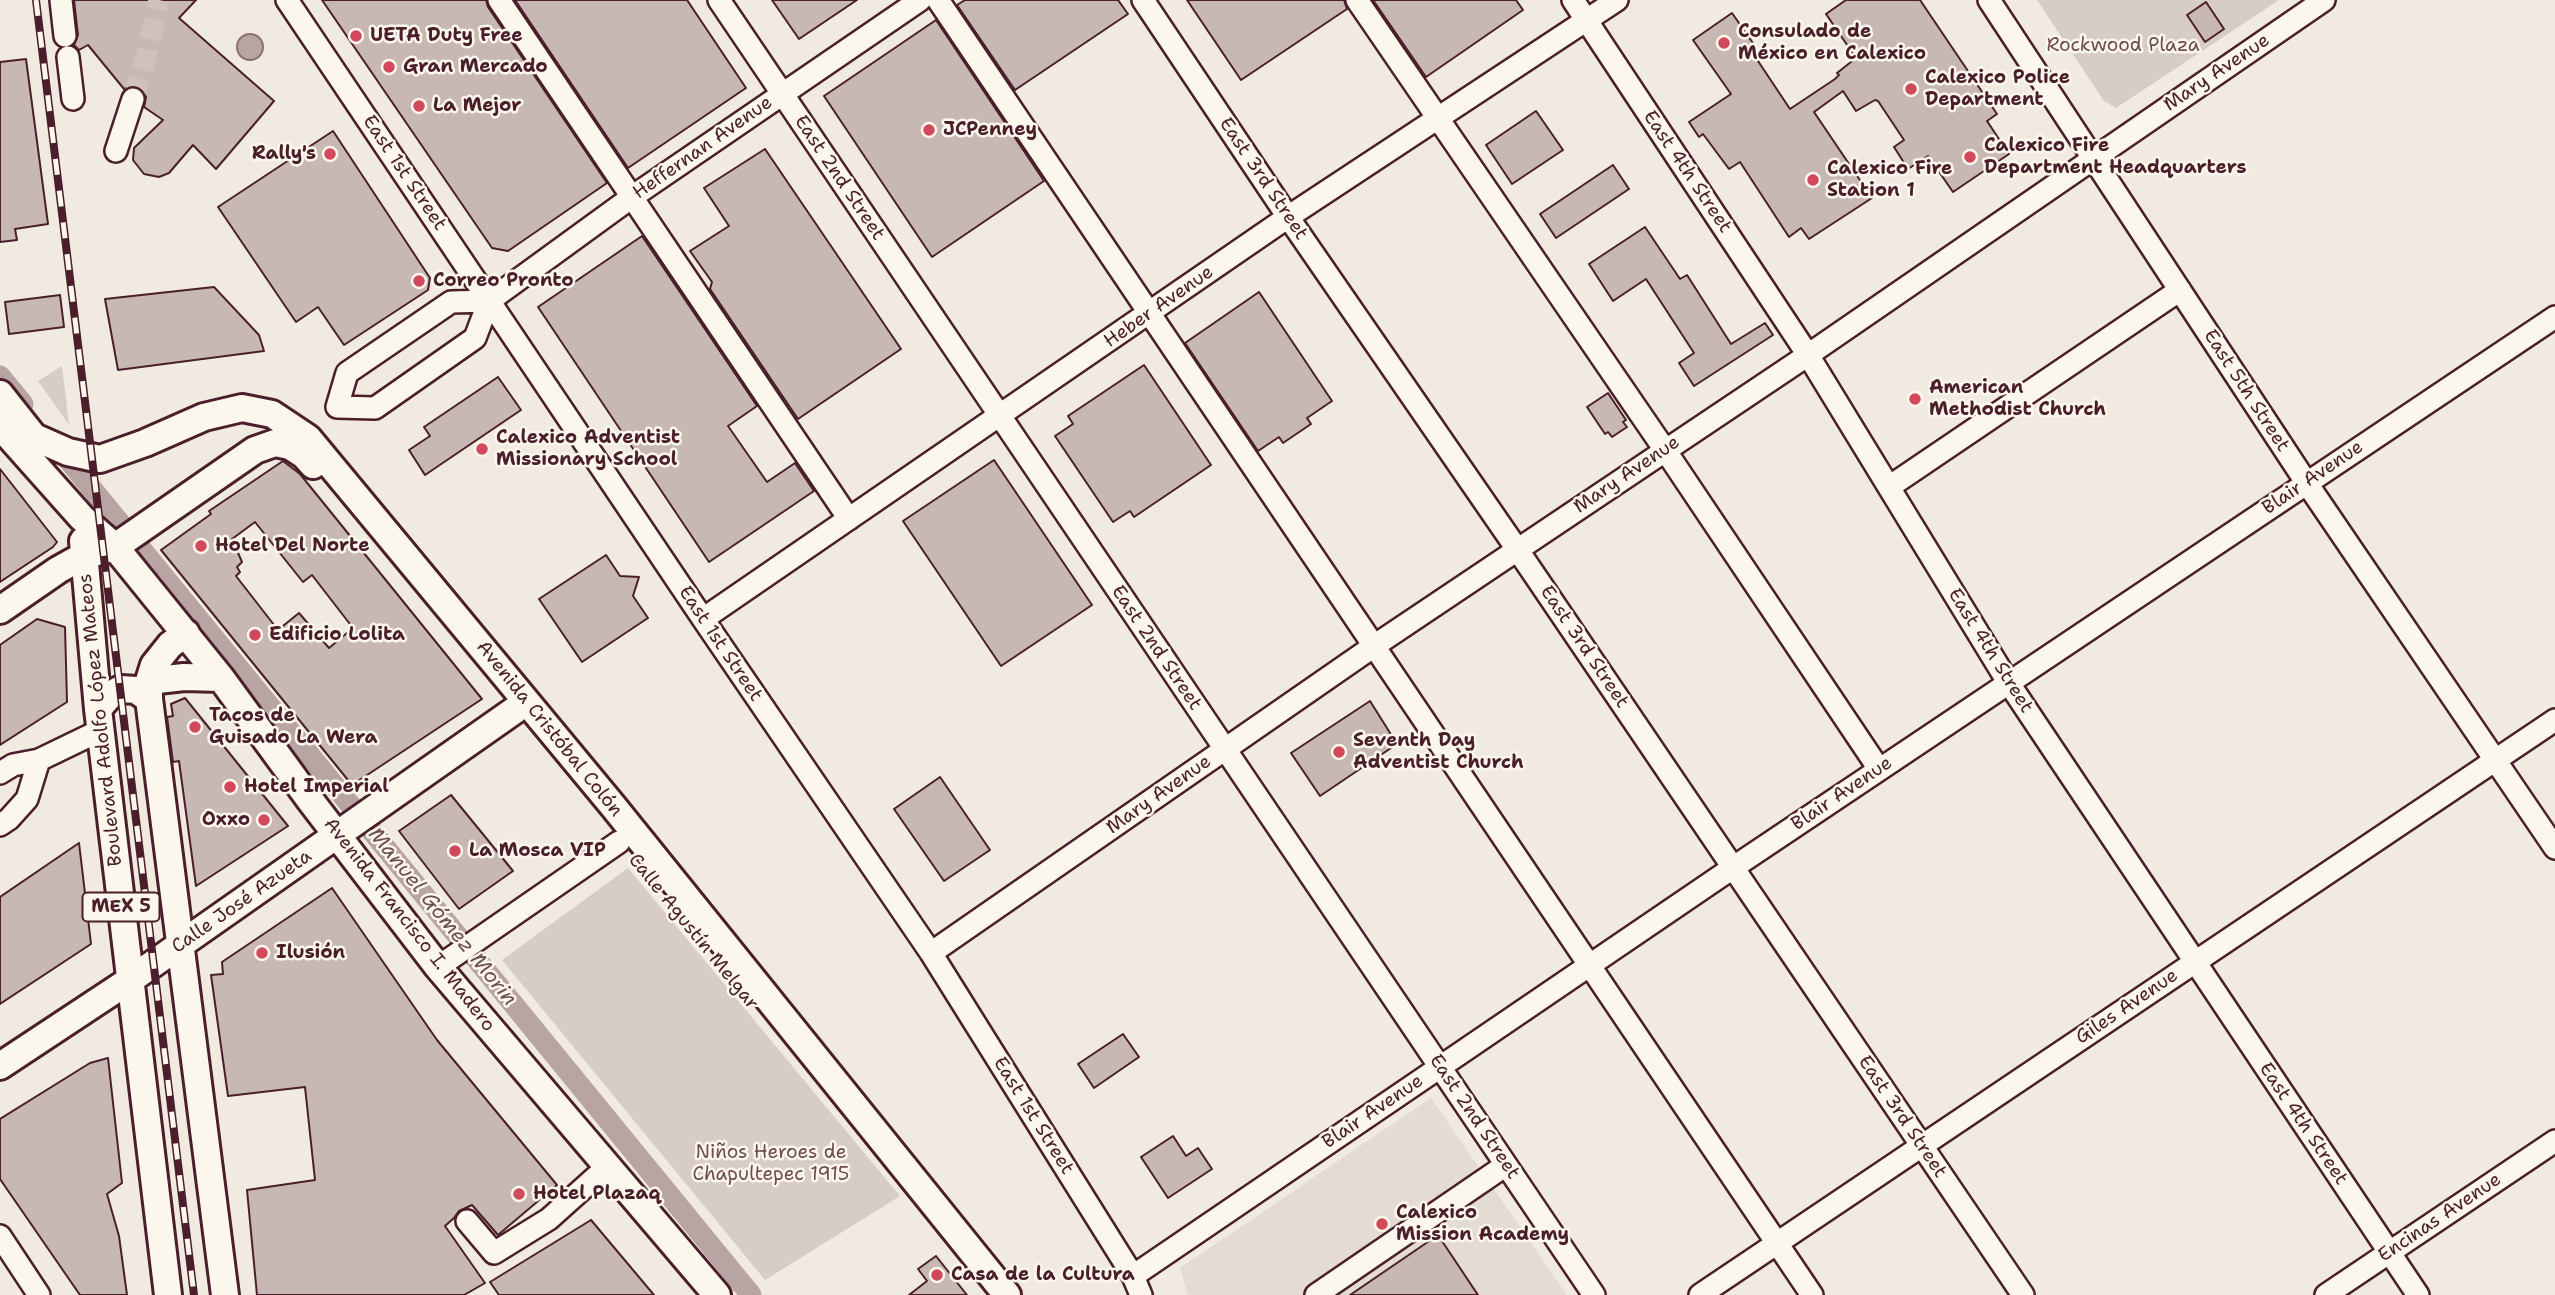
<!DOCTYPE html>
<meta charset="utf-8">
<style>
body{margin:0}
canvas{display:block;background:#f0eae0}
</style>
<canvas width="2555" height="1295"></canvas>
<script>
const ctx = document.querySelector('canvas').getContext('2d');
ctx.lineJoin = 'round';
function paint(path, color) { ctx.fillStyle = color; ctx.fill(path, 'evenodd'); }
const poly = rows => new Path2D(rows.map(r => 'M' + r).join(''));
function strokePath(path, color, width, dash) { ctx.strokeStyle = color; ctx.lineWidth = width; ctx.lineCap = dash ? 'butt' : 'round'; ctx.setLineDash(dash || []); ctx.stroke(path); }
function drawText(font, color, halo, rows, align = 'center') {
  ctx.font = font + ' "Shantell Sans",sans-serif'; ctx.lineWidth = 5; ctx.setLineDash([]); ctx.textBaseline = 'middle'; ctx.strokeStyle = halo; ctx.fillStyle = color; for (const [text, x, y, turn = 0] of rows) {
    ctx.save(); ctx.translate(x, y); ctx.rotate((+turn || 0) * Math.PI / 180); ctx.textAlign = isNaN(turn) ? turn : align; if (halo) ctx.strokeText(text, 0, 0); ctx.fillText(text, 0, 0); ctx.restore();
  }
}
paint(poly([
 [1431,1098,1567,1295,1188,1295,1180,1268]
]), '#e4dbd2');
paint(poly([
 [2037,0,2279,0,2116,108,2104,101],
 [62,366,69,425,38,381],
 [628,868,900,1196,765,1280,502,960]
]), '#d8ccc6');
const water = poly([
 '237 47a13 13 0 1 1 26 0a13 13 0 1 1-26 0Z'
]);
paint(water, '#b8a4a2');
strokePath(water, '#8c6f72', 2);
strokePath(poly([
 [0,376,23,404],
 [57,446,751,1295]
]), '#b8a4a2', 21);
const building = poly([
 [74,0,196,0,179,18,274,101,216,169,193,145,169,173,159,177,144,174,133,160,134,148,163,120,144,107,146,97,142,90,131,86,124,89,88,45,79,50,74,45,78,35,74,0],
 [322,0,486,0,488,7,607,183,508,251,492,248,322,0],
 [515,0,687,0,746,88,628,168,515,0],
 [772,0,857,0,799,39,772,0],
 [965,0,1118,0,1128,14,1015,90,957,5,965,0],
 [1187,0,1344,0,1347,9,1241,80,1187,0],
 [1373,0,1516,0,1523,10,1426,77,1373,0],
 [1846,0,1920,0,1997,114,1987,121,2009,154,1953,192,1928,156,1908,169,1894,147,1904,140,1878,101,1875,100,1856,111,1843,91,1814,112,1872,198,1809,239,1801,228,1789,237,1740,162,1729,169,1703,134,1699,137,1689,122,1731,94,1693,40,1732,13,1755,46,1750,49,1790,109,1835,79,1839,75,1837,73,1856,58,1826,14,1846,0],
 [2206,2,2224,29,2205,42,2187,15,2206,2],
 [936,20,1044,181,932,257,824,96,936,20],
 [26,59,48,224,15,229,17,240,0,242,0,62,26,59],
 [1536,111,1563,150,1512,184,1486,145,1536,111],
 [333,131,430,278,428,290,344,345,318,307,296,322,218,207,333,131],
 [765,149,901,349,798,419,710,289,712,282,690,251,729,226,704,188,765,149],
 [1613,165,1629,189,1556,238,1540,214,1613,165],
 [1645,227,1680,279,1687,275,1731,344,1765,323,1773,335,1694,386,1679,363,1694,353,1646,279,1613,301,1589,264,1645,227],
 [642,236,757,406,728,426,767,482,795,463,814,491,709,562,538,307,642,236],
 [214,287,259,335,264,351,118,370,105,299,214,287],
 [1259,292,1332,401,1307,418,1311,424,1283,443,1279,437,1258,451,1185,343,1259,292],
 [60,295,64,327,9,334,5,302,60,295],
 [1144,365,1211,465,1134,517,1130,511,1113,522,1055,436,1073,424,1068,416,1144,365],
 [498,377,521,410,425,475,409,450,430,436,424,427,498,377],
 [1608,393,1626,420,1623,422,1627,427,1612,437,1608,432,1605,434,1587,407,1608,393],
 [994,460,1092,605,1001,666,903,521,994,460],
 [283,461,300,474,482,699,352,785,161,550,211,514,209,511,283,461],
 [255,522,303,582,312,575,353,628,329,648,299,613,278,630,236,576,240,572,237,567,242,562,232,539,255,522],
 [0,469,57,542,53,547,0,582,0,469],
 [606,555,620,576,639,577,633,596,648,618,582,662,539,599,606,555],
 [37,619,65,627,67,702,0,745,0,645,37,619],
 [185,698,288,826,196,886,179,761,173,762,167,717,173,716,171,704,185,698],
 [1370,701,1397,744,1320,796,1291,753,1370,701],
 [940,777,990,850,944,881,894,809,940,777],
 [451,795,513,871,459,909,399,831,451,795],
 [79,843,91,944,0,1004,0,897,79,843],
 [332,888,437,1040,557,1185,498,1235,472,1205,459,1211,454,1218,445,1226,485,1283,464,1295,257,1295,247,1190,315,1180,305,1087,228,1096,211,975,223,974,222,962,332,888],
 [1123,1034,1139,1057,1094,1088,1078,1064,1123,1034],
 [108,1058,122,1183,107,1194,119,1236,127,1295,80,1295,0,1179,0,1119,90,1063,108,1058],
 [1173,1136,1186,1156,1198,1148,1212,1169,1168,1198,1141,1157,1173,1136],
 [591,1220,654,1295,499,1295,490,1282,591,1220],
 [1438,1235,1478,1295,1350,1295,1438,1235],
 [936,1256,967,1295,909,1295,927,1281,918,1269,936,1256]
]);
paint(building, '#c8b8b3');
strokePath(building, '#4a1f2b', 2);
strokePath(poly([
 [133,99,147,54,159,0]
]), '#cfc1bc', 21, [21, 10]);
const minor = poly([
 [61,0,65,36],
 [287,0,703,619,931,953,1133,1276,1141,1295],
 [499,0,849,519],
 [719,0,1594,1295],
 [938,0,1812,1295],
 [1143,0,1288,217,1517,549,2023,1295],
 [1357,0,1665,450,1879,769],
 [1573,0,1808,355,2008,682,2418,1295],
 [1989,0,2306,482,2555,848],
 [68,57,73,99],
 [116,151,133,99],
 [489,301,451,302,347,373,337,407,375,408,475,338,489,301,632,197,920,0],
 [1889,487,2180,290],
 [703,619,1288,217,1617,0],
 [0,773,13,765,39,760,101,730],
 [0,825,9,819,27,799,39,760],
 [931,953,1374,646,1808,355,2324,0],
 [438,967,619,842],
 [467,1221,494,1253,549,1219,608,1166],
 [0,1236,39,1295],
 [1133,1276,1734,867,2555,317],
 [1316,1295,1506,1165],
 [1700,1295,2555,720],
 [2326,1295,2555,1141]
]);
const major = poly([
 [0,394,34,437,68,452,100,459,145,443,204,417,242,408,272,414,308,438,613,806,1007,1295],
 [0,426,82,518,115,547,221,678,310,800,438,967,717,1295],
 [83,541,98,709,168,1295],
 [0,610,58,570,83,556,115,547,255,450,275,443,290,446,304,455,313,465],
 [186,633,170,645,154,665,149,681,149,699,225,1295],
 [149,681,184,677,221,678],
 [98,709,110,695,121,689,136,690,149,699],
 [0,1066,130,980,515,710]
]);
strokePath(minor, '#4a1f2b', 26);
strokePath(major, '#4a1f2b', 32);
strokePath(minor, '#fbf7ec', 21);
strokePath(major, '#fbf7ec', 26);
const rail = poly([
 [36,0,194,1295]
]);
strokePath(rail, '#4a1f2b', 8);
strokePath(rail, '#fbf7ec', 5, [16]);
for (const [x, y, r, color] of [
 [356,36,7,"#d1495b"],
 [1724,43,7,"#d1495b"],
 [389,67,7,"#d1495b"],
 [1911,89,7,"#d1495b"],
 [419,106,7,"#d1495b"],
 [929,130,7,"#d1495b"],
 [330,154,7,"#d1495b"],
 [1970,157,7,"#d1495b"],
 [1813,180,7,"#d1495b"],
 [419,281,7,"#d1495b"],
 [1915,399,7,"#d1495b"],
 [482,449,7,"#d1495b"],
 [201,546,7,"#d1495b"],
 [255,635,7,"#d1495b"],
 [195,727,7,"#d1495b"],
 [1339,752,7,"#d1495b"],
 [230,787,7,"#d1495b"],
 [264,820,7,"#d1495b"],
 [455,851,7,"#d1495b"],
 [262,953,7,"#d1495b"],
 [519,1194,7,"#d1495b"],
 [1382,1224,7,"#d1495b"],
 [937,1275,7,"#d1495b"]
]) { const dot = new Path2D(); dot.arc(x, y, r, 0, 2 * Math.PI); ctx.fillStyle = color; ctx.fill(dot); strokePath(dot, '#fbf7ec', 2.5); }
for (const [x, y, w] of [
 [121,907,77]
]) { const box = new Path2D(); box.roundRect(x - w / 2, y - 14.5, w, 29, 5); ctx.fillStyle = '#fbf7ec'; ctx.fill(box); strokePath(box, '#4a1f2b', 2); }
drawText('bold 18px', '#4a1f2b', null, [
 ["MEX 5",121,907]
]);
drawText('bold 19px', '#4a1f2b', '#fbf7ec', [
 ["Consulado de",1738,32],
 ["México en Calexico",1738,54],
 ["UETA Duty Free",370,36],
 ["Gran Mercado",403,67],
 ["Calexico Police",1925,78],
 ["Department",1925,100],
 ["La Mejor",433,106],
 ["JCPenney",943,130],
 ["Calexico Fire",1984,146],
 ["Department Headquarters",1984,168],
 ["Rally's",316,154,"right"],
 ["Calexico Fire",1827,169],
 ["Station 1",1827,191],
 ["Correo Pronto",433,281],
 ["American",1929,388],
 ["Methodist Church",1929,410],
 ["Calexico Adventist",496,438],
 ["Missionary School",496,460],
 ["Hotel Del Norte",215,546],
 ["Edificio Lolita",269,635],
 ["Tacos de",209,716],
 ["Guisado La Wera",209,738],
 ["Seventh Day",1353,741],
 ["Adventist Church",1353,763],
 ["Hotel Imperial",244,787],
 ["Oxxo",250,820,"right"],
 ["La Mosca VIP",469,851],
 ["Ilusión",276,953],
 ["Hotel Plazaq",533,1194],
 ["Calexico",1396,1213],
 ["Mission Academy",1396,1235],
 ["Casa de la Cultura",951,1275]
], 'left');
drawText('19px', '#6e4a52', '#fbf7ec', [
 ["Rockwood Plaza",2123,46],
 ["Niños Heroes de",771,1153],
 ["Chapultepec 1915",771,1175]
]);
drawText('19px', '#4a1f2b', '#fbf7ec', [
 ["Mary Avenue",2217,73,-34],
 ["Heffernan Avenue",703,148,-35],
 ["East 4th Street",1687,172,56],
 ["East 1st Street",404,173,56],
 ["East 2nd Street",839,178,56],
 ["East 3rd Street",1263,179,56],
 ["Heber Avenue",1159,307,-35],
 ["East 5th Street",2246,391,57],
 ["Mary Avenue",1627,475,-34],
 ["Blair Avenue",2313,478,-34],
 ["East 1st Street",720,644,56],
 ["East 3rd Street",1584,647,56],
 ["East 2nd Street",1156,648,56],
 ["East 4th Street",1990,651,58],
 ["Boulevard Adolfo López Mateos",101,720,-96],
 ["Avenida Cristóbal Colón",549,729,51],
 ["Blair Avenue",1842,794,-34],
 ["Mary Avenue",1159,795,-35],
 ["Calle José Azueta",242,902,-35],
 ["Avenida Francisco I. Madero",409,925,52],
 ["Calle Agustín Melgar",693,932,51],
 ["Giles Avenue",2127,1007,-34],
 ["Blair Avenue",1373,1112,-34],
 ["East 1st Street",1033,1116,58],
 ["East 2nd Street",1474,1117,56],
 ["East 3rd Street",1902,1117,56],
 ["East 4th Street",2303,1124,56],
 ["Encinas Avenue",2440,1218,-34]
]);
drawText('italic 21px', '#704e55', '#fbf7ec', [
 ["Manuel Gómez Morin",442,917,51]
]);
</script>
